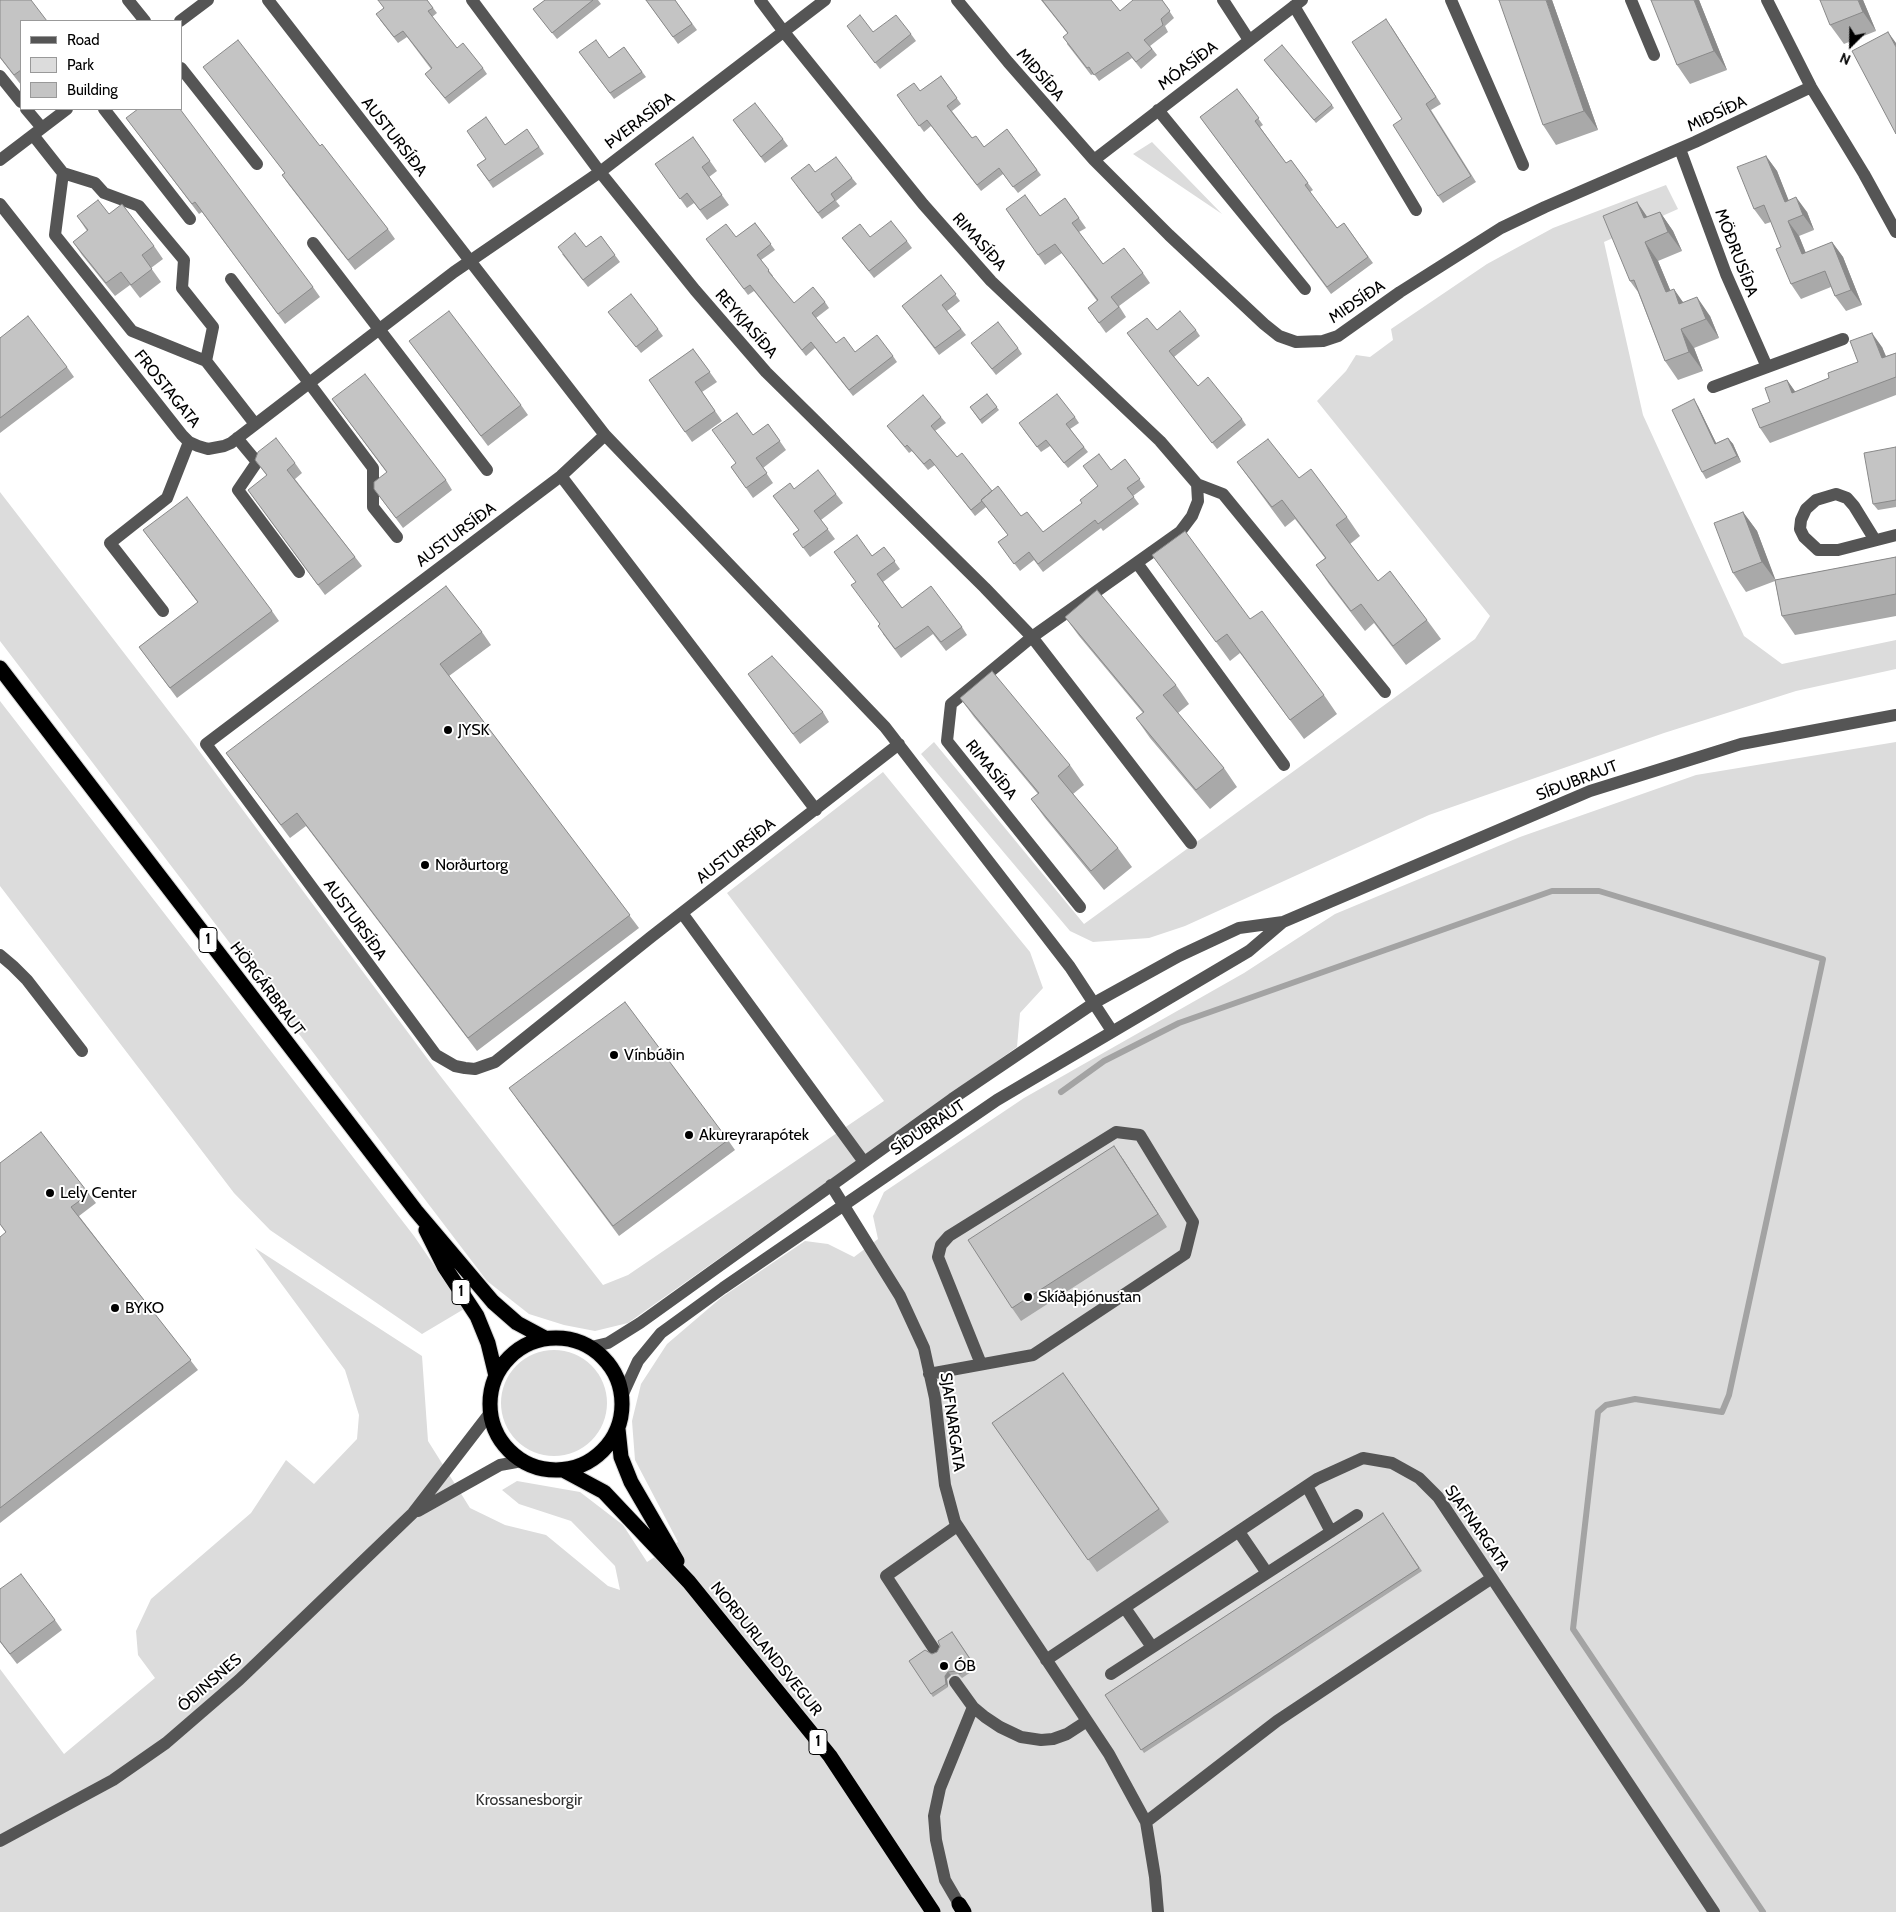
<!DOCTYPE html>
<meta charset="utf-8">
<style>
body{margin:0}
#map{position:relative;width:1896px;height:1912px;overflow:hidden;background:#fff;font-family:Cabin,sans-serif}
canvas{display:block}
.legend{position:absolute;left:20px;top:20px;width:162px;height:90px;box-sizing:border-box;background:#fff;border:1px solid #999;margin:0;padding:6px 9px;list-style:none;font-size:15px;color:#000}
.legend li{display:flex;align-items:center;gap:10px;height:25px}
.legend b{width:25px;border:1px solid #999}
.north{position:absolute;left:1826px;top:20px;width:50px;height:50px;-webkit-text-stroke:4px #fff;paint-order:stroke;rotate:203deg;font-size:14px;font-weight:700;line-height:20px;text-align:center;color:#000}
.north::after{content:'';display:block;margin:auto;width:18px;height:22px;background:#000;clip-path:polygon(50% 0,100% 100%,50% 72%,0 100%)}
</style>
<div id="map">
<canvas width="1896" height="1912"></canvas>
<ul class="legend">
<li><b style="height:6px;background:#555"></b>Road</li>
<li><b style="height:14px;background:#dcdcdc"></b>Park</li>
<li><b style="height:14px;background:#c4c4c4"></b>Building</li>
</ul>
<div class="north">N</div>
</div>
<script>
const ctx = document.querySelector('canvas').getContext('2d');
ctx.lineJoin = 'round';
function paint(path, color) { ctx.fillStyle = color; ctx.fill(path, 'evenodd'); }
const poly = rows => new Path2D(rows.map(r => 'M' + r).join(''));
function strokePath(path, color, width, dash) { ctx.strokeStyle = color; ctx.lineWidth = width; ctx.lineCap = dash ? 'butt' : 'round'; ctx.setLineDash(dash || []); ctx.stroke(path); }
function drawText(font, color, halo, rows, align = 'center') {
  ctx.font = font + ' Cabin,sans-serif'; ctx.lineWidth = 4; ctx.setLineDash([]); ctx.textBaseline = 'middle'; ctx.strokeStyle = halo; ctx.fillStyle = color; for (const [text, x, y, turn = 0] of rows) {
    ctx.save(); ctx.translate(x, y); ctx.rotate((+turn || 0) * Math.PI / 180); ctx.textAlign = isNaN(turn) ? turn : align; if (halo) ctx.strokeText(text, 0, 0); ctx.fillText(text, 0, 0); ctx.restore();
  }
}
paint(poly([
 [1152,142,1222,214,1133,154],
 [1666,185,1678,209,1604,242,1643,415,1744,636,1782,664,1896,640,1896,669,1796,691,1664,733,1429,815,1185,926,1149,938,1093,942,1070,931,921,754,934,742,1084,924,1475,639,1490,616,1317,401,1346,371,1356,355,1370,357,1393,340,1391,329,1487,264,1553,228],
 [0,492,188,736,438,1073,603,1285,628,1275,884,1101,727,893,883,772,1030,952,1043,988,1020,1013,1017,1047,628,1323,595,1331,564,1325,529,1314,487,1281,0,641],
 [0,701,414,1236,464,1309,422,1334,270,1230,234,1193,0,886],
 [1896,742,1896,1912,0,1912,0,1669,64,1754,155,1678,138,1655,136,1631,151,1599,251,1513,286,1460,314,1484,357,1439,359,1415,345,1370,255,1248,422,1356,428,1441,470,1508,505,1525,546,1535,608,1586,620,1590,615,1566,571,1521,519,1504,502,1490,517,1481,580,1492,623,1525,647,1562,678,1542,635,1460,632,1421,641,1384,667,1344,722,1297,805,1241,828,1244,854,1257,878,1239,873,1216,884,1192,1024,1098,1244,973,1335,914,1520,837,1696,775],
 '501 1403a53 53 0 1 1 106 0a53 53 0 1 1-106 0Z'
]), '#dcdcdc');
strokePath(poly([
 [1061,1092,1104,1061,1179,1023,1552,891,1599,891,1823,959,1729,1395,1722,1412,1635,1399,1606,1405,1598,1412,1573,1629,1763,1912]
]), '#a3a3a3', 6);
const highway = poly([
 [0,668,416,1211,493,1302,517,1323,545,1338],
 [426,1230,444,1266,477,1316,488,1343,496,1376],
 '490 1404a66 66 0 1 1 132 0a66 66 0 1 1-132 0Z',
 [618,1429,621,1457,631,1482,677,1561],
 [563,1470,604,1492,689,1582,830,1756,933,1912],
 [959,1904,964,1912]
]);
strokePath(highway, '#dbdbdb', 17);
strokePath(poly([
 [128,0,145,21],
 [268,0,605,435,885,727,1070,967,1112,1031],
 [472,0,600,172,695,290,766,372,985,588,1032,637,1191,843],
 [760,0,784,32,923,204,991,281,1160,441,1197,484,1198,501,1192,516,1180,532,1032,637,951,704,947,741,1080,907],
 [957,0,1008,62,1094,160,1169,235,1264,324,1279,336,1296,342,1323,341,1338,336,1400,292,1501,228,1545,207,1695,142,1811,87],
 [1223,0,1249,40],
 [1451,0,1523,165],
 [1631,0,1654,55],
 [1767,0,1811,87,1864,174,1896,232],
 [1294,6,1416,210],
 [180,21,208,0],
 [181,68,257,164],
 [0,76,21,102],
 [26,109,42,128],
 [104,109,190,219],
 [1158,110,1305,289],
 [33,135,63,173,95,183,104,193,139,206,184,260,182,288,213,327,206,361,255,424],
 [1680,149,1726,274,1767,367],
 [0,160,67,109],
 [1094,160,1302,0],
 [63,173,55,235,132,331,206,361],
 [0,204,182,435,189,442,198,446,208,449,224,446,231,443,454,272,600,172,825,0],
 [313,243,487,470],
 [231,279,373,468,373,507,397,537],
 [1713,387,1843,339],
 [605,435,561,476,206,744,436,1055,455,1066,465,1068,475,1069,495,1062,651,937,899,744],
 [237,438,257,462,238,490,299,572],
 [561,476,816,810],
 [1197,484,1223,494,1385,692],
 [1875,540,1854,506,1847,498,1836,494,1816,500,1806,509,1801,520,1800,529,1804,537,1818,550,1838,550,1896,535],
 [1137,563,1284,765],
 [163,611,110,543,167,498,189,442],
 [682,913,864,1162],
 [0,955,13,966,27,980,82,1051],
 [831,1185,900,1296,924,1348,935,1398,945,1485,955,1522,1109,1754,1146,1822,1155,1877,1158,1912],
 [591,1347,608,1343,640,1323,952,1099,1094,1003,1179,956,1239,928,1283,922,1590,791,1741,744,1896,715],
 [929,1374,1033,1355,1185,1254,1193,1222,1140,1135,1116,1132,949,1236,941,1245,938,1257,981,1364],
 [622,1396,638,1361,661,1333,723,1288,997,1100,1249,951,1283,922],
 [1307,1486,1331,1532],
 [418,1511,500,1465,522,1461],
 [1239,1532,1267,1573],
 [1125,1608,1152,1647],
 [934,1649,886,1576,957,1526],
 [1046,1660,1317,1479,1363,1458,1392,1463,1419,1478,1438,1497,1714,1912],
 [1111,1674,1357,1515],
 [955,1682,973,1707,985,1717,1000,1727,1021,1737,1041,1740,1053,1739,1067,1734,1087,1721],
 [1146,1822,1277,1721,1492,1578],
 [0,1841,113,1780,166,1743,239,1680,413,1513,490,1413],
 [959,1904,945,1880,936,1840,934,1816,940,1788,973,1707]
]), '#555', 12);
strokePath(highway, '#000', 15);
paint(poly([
 [0,0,21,21,21,85,0,58],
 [427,0,437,13,432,17,457,48,483,68,487,74,449,104,425,74,431,69,407,37,398,43,380,20,383,8],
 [545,0,598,0,601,4,557,39,533,9],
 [646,0,675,0,697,30,678,44],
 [1041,0,1111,0,1120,11,1162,0,1174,18,1165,26,1168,32,1150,46,1157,55,1141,69,1132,58,1099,81,1094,74,1091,75,1067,44,1068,34],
 [1552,0,1598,130,1556,145,1543,125],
 [1699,0,1727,70,1690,84,1677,65],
 [1863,0,1876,31,1844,44,1830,25],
 [847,26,873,32,911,34,916,41,880,69],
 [1391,26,1441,104,1431,110,1476,182,1443,203,1438,196,1402,119],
 [624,47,646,77,614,99,579,52,609,58],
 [1266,63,1332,105,1334,108,1316,123],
 [203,67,320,146,388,229,395,239,355,270,289,185,282,175,285,173],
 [941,76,961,104,952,111,972,138,984,147,1007,129,1041,175,1018,193,1003,174,981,191,931,126,924,132,897,95,920,91],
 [1237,89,1263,125,1260,127,1286,163,1291,160,1313,190,1310,192,1337,228,1344,223,1373,263,1331,294,1200,117],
 [126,118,313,287,320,297,285,324,202,212,199,214],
 [733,120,783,139,788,146,765,163],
 [527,129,544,154,493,188,477,165],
 [693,137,717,171,709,177,729,205,707,220,694,203,687,208,655,164],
 [1766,156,1777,171,1788,200,1807,212,1814,230,1799,236,1806,253,1832,242,1843,257,1862,305,1846,311,1835,296,1831,287,1801,299,1791,284,1781,247,1771,222,1765,224,1754,209],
 [815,172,852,178,857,184,836,201,840,206,822,219,796,185],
 [1065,198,1086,228,1079,232,1103,264,1143,273,1150,283,1119,306,1126,317,1106,333,1088,308,1097,301,1062,253,1045,265,1006,209,1040,216],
 [1637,202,1647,217,1660,212,1673,231,1682,251,1658,261,1670,290,1683,302,1710,316,1719,338,1694,348,1703,371,1678,380,1665,361,1638,292,1630,281],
 [109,214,154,246,163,259,151,268,161,282,140,298,130,285,115,296,82,255,73,242,87,231,77,216],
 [755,223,775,250,761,260,773,276,772,277,794,303,825,302,829,308,816,318,836,343,855,352,893,356,897,362,853,396,815,348,806,356,754,291,748,295,706,239,736,237],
 [601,236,620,262,588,287,562,254,586,247],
 [870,237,907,241,912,248,874,278,842,238],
 [941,275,960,301,947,311,966,335,939,355,902,306],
 [608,312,658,329,663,336,641,353],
 [1157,330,1196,330,1200,336,1174,357,1198,386,1242,419,1246,425,1217,449,1127,333],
 [0,338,67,367,74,377,0,433],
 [409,341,521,405,528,415,488,446],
 [971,343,1018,348,1022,354,996,375],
 [1882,347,1886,356,1896,353,1896,395,1770,443,1760,428,1770,402,1787,380,1795,392,1829,378,1858,362],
 [693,349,717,382,702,392,722,421,692,442,649,380],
 [987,394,999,410,982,424,970,407],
 [332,399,446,480,452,490,403,528,374,489,387,473],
 [1698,406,1716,443,1728,438,1733,444,1741,462,1706,479,1702,472],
 [941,417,946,423,935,431,957,457,992,491,1021,516,1043,532,1082,503,1111,470,1125,459,1145,487,1133,496,1139,504,1103,531,1101,528,1043,572,1034,560,1020,571,998,542,1008,535,986,507,975,516,935,465,928,470,912,451,909,453,887,426],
 [1075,417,1079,423,1070,429,1088,452,1068,468,1050,446,1041,452,1023,429],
 [768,424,786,450,763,468,773,483,753,498,731,467,736,463,753,435],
 [1896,447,1896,507,1878,510,1873,504],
 [255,460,295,463,302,473,295,479,362,566,325,595,248,490,267,476],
 [1237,462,1299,478,1347,517,1360,536,1350,544,1378,581,1427,620,1441,639,1406,665,1374,623,1365,631,1329,584,1316,565,1325,558,1295,519,1285,527,1251,481],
 [794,489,836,494,843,503,821,520,835,539,810,557,793,534,799,530,773,496],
 [1743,512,1757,531,1775,580,1896,557,1896,616,1795,635,1782,616,1775,581,1746,592,1733,573],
 [143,530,272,611,279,621,177,698,139,647,198,603],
 [884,547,900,569,883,582,902,608,962,627,967,635,946,651,933,634,901,658,883,634,880,624,856,582,872,556],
 [1152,555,1250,619,1324,695,1337,714,1304,739,1240,653,1230,661],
 [1065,617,1176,685,1189,704,1178,713,1224,768,1237,787,1210,809,1150,738,1136,718,1143,713,1079,636],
 [482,632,491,645,449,676,639,928,477,1051,306,826,290,838,226,753],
 [748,674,823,712,829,722,800,744],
 [960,698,1070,765,1084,785,1073,794,1118,848,1132,867,1104,890,1045,818,1031,799,1038,794,974,717],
 [516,1098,728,1140,735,1150,619,1236],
 [1123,1159,1167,1227,1021,1321,1012,1308],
 [0,1163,89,1194,96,1203,79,1216,198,1370,0,1523,0,1237,6,1233,0,1224],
 [1063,1373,1169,1522,1097,1572,992,1423],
 [1383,1513,1422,1571,1144,1753,1105,1695],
 [0,1589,55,1620,62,1630,17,1664,0,1642],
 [952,1632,977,1668,962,1678,958,1674,951,1675,947,1679,948,1687,933,1697,909,1661,937,1652]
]), '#a9a9a9');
paint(poly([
 [1546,0,1552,0,1598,130,1584,111],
 [1694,0,1699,0,1727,70,1714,51],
 [1858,0,1863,0,1876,31,1863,12],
 [1888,32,1896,43,1896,47],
 [1766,156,1777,171,1795,216,1785,202],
 [1796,197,1807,212,1814,230,1803,215],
 [1637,202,1650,221,1657,238,1644,218],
 [1660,212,1673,231,1682,251,1668,232],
 [1788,221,1799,236,1812,269,1802,254],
 [1645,242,1658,261,1679,311,1666,292],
 [1832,242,1843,257,1862,305,1851,290],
 [1674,289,1687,308,1679,304],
 [1697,297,1710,316,1719,338,1706,319],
 [1681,329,1694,348,1703,371,1689,352],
 [1872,333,1882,347,1892,372,1882,358],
 [1787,380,1797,394,1792,393],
 [1694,399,1698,406,1720,451,1715,444],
 [1728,438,1733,444,1741,462,1737,456],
 [1743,512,1757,531,1776,581,1762,562],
 [1114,1146,1123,1159,1167,1227,1158,1214],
 [948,1672,951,1675,947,1679,948,1687,946,1684,945,1676]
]), '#898989');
const building = poly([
 [0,0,31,0,47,21,21,21,21,70,14,75,0,57,0,0],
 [378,0,427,0,433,8,428,11,457,48,463,43,483,68,445,98,425,74,432,68,403,31,394,37,376,14,384,8,378,0],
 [545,0,593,0,552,33,533,9,545,0],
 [646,0,675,0,692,24,673,37,646,0],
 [1042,0,1111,0,1120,11,1133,0,1162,0,1170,11,1161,19,1163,25,1144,40,1152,49,1136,62,1128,52,1094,75,1089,67,1087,68,1063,37,1068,33,1042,0],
 [1499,0,1546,0,1584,111,1543,125,1499,0],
 [1651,0,1694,0,1714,51,1677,65,1651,0],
 [1820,0,1858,0,1863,12,1830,25,1820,0],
 [860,15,873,32,896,15,911,34,875,63,847,26,860,15],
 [1386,19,1436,97,1426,104,1471,176,1438,196,1393,125,1402,119,1352,42,1386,19],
 [1888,32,1896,47,1896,134,1852,51,1888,32],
 [238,40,320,146,322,144,388,229,348,260,282,175,285,173,203,67,238,40],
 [596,40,609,58,624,47,642,72,610,93,579,52,596,40],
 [1282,45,1332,105,1314,120,1264,60,1282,45],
 [941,76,957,98,947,106,972,138,976,136,984,147,1007,129,1037,170,1013,187,999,168,977,185,927,120,919,126,897,95,914,83,920,91,941,76],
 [1237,89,1259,118,1255,121,1286,163,1291,160,1308,183,1305,185,1337,228,1344,223,1368,257,1327,287,1200,117,1237,89],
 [755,103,783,139,761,157,733,120,755,103],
 [138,109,180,109,313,287,278,314,195,202,192,204,126,118,138,109],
 [486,117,505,145,527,129,539,147,489,181,477,165,486,159,467,131,486,117],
 [693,137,710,161,702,167,722,195,700,210,687,193,680,199,655,164,693,137],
 [1766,156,1785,202,1796,197,1803,215,1788,221,1802,254,1832,242,1851,290,1835,296,1825,271,1791,284,1776,249,1781,247,1764,205,1754,209,1737,167,1766,156],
 [836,157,852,178,831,194,835,200,818,213,791,178,809,164,815,172,836,157],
 [1025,195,1040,216,1065,198,1079,218,1072,223,1103,264,1124,248,1143,273,1111,297,1119,307,1099,323,1088,308,1098,300,1055,244,1038,255,1006,209,1025,195],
 [98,200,109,214,122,204,154,246,142,255,152,269,131,285,121,272,106,283,73,242,88,230,77,216,98,200],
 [1637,202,1644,218,1660,212,1668,232,1645,242,1666,292,1674,289,1679,304,1697,297,1706,319,1681,329,1689,352,1665,361,1634,280,1630,281,1603,216,1637,202],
 [891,221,907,241,869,271,842,238,860,224,870,237,891,221],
 [755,223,771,244,757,255,769,270,768,271,794,303,813,287,825,302,812,313,836,343,844,337,855,352,877,335,893,356,849,390,811,342,802,350,750,285,744,289,706,239,726,224,736,237,755,223],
 [575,233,586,247,601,236,615,255,583,280,558,247,575,233],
 [941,275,956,294,942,305,961,329,935,348,902,306,941,275],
 [631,294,658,329,636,347,608,312,631,294],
 [449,311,521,405,481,436,409,341,449,311],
 [1180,311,1196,330,1169,351,1198,386,1208,377,1242,419,1212,443,1127,333,1147,318,1157,330,1180,311],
 [28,316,67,367,0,418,0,338,28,316],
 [998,322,1018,348,992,369,971,343,998,322],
 [1872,333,1882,358,1896,353,1896,377,1760,428,1752,409,1770,402,1765,388,1787,380,1792,393,1829,378,1828,373,1858,362,1850,341,1872,333],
 [693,349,710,372,695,382,715,411,685,432,649,380,693,349],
 [365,374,446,480,396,518,374,489,374,482,387,472,332,399,365,374],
 [987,394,997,407,980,420,970,407,987,394],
 [1057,394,1075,417,1066,424,1084,447,1064,463,1046,440,1037,447,1019,423,1057,394],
 [923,395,941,417,931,426,957,457,962,453,992,491,981,500,982,501,971,510,930,459,924,464,907,445,905,447,887,426,923,395],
 [1694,399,1715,444,1728,438,1737,456,1702,472,1672,410,1694,399],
 [737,413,753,435,768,424,780,441,756,458,767,473,746,488,731,467,736,463,712,430,737,413],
 [276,438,295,463,287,470,355,557,318,585,248,490,267,475,255,460,258,452,276,438],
 [1268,439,1299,478,1311,469,1347,517,1336,525,1378,581,1390,571,1427,620,1393,646,1361,604,1351,611,1316,565,1326,558,1282,500,1272,507,1237,462,1268,439],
 [1896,447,1896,500,1873,504,1864,453,1896,447],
 [1099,454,1111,470,1125,459,1140,479,1127,488,1134,497,1098,524,1095,520,1038,564,1029,552,1014,564,998,542,1008,535,981,500,998,486,1021,516,1027,512,1043,532,1082,503,1080,500,1098,486,1083,466,1099,454],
 [818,470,836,494,814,511,828,529,803,548,793,534,799,530,773,496,790,483,794,489,818,470],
 [187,497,272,611,170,688,139,647,198,602,143,530,187,497],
 [1743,512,1762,562,1733,573,1714,523,1743,512],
 [1185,531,1250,619,1262,611,1324,695,1290,720,1227,634,1216,642,1152,555,1185,531],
 [857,535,872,556,884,547,895,561,877,574,902,608,931,586,962,627,941,642,928,626,895,649,878,626,880,624,851,585,856,582,834,552,857,535],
 [1896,557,1896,594,1782,616,1775,580,1896,557],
 [446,586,482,632,440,664,630,915,468,1038,297,813,281,825,226,753,446,586],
 [1097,590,1176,685,1163,695,1224,768,1196,790,1136,718,1144,712,1065,617,1097,590],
 [772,656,823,712,793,734,748,674,772,656],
 [992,671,1070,765,1058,776,1118,848,1091,871,1031,799,1039,793,960,698,992,671],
 [625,1002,728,1140,613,1226,509,1088,625,1002],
 [41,1132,89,1194,71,1207,191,1360,0,1508,0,1237,6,1232,0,1224,0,1163,41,1132],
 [1114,1146,1158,1214,1012,1308,968,1240,1114,1146],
 [1063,1373,1159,1509,1088,1560,992,1423,1063,1373],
 [1383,1513,1419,1568,1141,1750,1105,1695,1383,1513],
 [21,1574,55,1620,10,1654,0,1641,0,1589,21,1574],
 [952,1632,974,1665,960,1674,956,1671,948,1672,945,1676,946,1684,931,1694,909,1661,925,1650,932,1654,937,1652,940,1646,938,1641,952,1632]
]);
paint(building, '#c4c4c4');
strokePath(building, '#898989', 1);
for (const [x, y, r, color] of [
 [448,730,5,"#000"],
 [425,865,5,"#000"],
 [614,1055,5,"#000"],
 [689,1135,5,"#000"],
 [50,1193,5,"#000"],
 [1028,1297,5,"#000"],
 [115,1308,5,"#000"],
 [944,1666,5,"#000"]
]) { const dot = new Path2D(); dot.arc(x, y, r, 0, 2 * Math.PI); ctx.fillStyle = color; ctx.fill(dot); strokePath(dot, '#fff', 2); }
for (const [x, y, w] of [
 [208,940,18],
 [461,1292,18],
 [818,1742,18]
]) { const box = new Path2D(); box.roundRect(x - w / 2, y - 12.5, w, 25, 4); ctx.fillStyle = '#fff'; ctx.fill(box); strokePath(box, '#000', 1); }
drawText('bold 15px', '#000', null, [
 ["1",208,940],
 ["1",461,1292],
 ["1",818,1742]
]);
drawText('16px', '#000', '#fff', [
 ["MÓASÍÐA",1188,66,-37],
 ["MIÐSÍÐA",1040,75,49],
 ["MIÐSÍÐA",1717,114,-25],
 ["ÞVERASÍÐA",640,121,-37],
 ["AUSTURSÍÐA",394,137,52],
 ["RIMASÍÐA",979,242,48],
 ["MÖÐRUSÍÐA",1736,253,69],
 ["MIÐSÍÐA",1357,302,-34],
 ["REYKJASÍÐA",746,324,49],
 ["FROSTAGATA",167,389,51],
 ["AUSTURSÍÐA",456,535,-37],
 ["RIMASÍÐA",991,770,51],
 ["SÍÐUBRAUT",1577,781,-21],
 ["AUSTURSÍÐA",736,851,-38],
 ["AUSTURSÍÐA",355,920,54],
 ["HÖRGÁRBRAUT",267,989,53],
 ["SÍÐUBRAUT",928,1128,-34],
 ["SJAFNARGATA",952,1422,82],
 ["SJAFNARGATA",1477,1528,55],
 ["NORÐURLANDSVEGUR",766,1649,51],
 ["ÓÐINSNES",210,1683,-41]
]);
drawText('16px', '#000', '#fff', [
 ["JYSK",458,730],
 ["Norðurtorg",435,865],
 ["Vínbúðin",624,1055],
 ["Akureyrarapótek",699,1135],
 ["Lely Center",60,1193],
 ["Skíðaþjónustan",1038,1297],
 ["BYKO",125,1308],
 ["ÓB",954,1666]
], 'left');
drawText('16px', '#333', '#fff', [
 ["Krossanesborgir",529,1800]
]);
</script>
